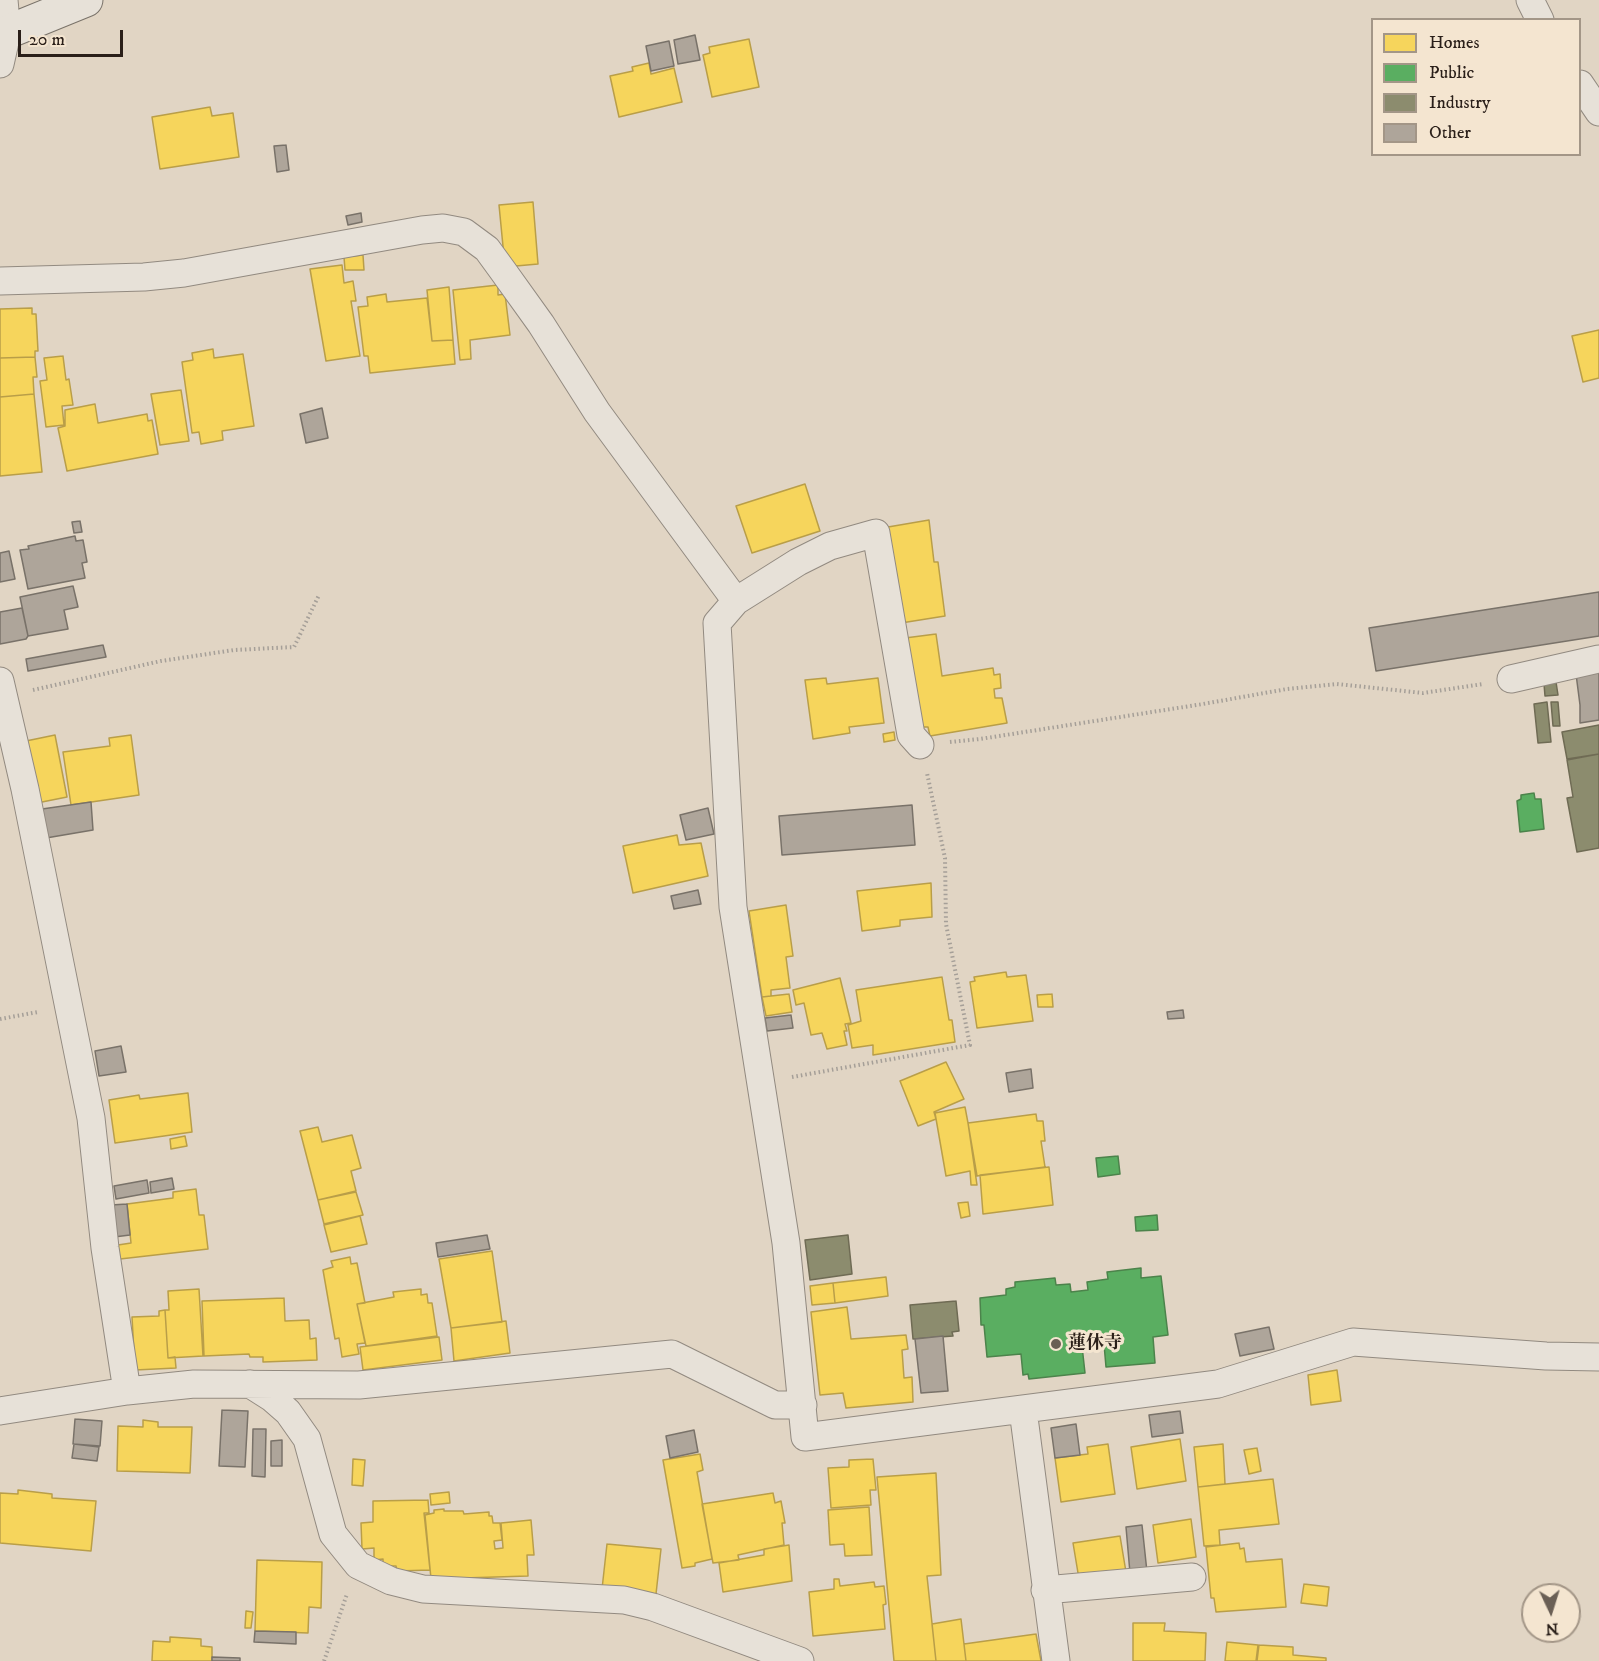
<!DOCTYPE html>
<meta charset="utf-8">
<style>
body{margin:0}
#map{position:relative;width:1599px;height:1661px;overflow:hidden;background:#e1d5c4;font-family:"IM FELL DW Pica",serif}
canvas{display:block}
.legend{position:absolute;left:1371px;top:18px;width:210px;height:138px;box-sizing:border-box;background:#f4e5d0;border:2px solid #a39687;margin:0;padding:8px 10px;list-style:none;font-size:18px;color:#2a1f19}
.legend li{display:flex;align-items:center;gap:12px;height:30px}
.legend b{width:30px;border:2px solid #a39687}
.north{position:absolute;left:1521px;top:1583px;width:60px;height:60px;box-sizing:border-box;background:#f4e5d0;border:2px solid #a39687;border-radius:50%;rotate:176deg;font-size:16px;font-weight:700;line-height:24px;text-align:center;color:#2a1f19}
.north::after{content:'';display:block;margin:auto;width:21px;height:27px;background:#6a5f55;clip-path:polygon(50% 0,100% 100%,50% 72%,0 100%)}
.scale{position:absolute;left:18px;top:30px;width:105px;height:27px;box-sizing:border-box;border:3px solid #2a1f19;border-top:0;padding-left:8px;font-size:18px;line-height:21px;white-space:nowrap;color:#2a1f19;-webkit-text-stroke:4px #f4e5d0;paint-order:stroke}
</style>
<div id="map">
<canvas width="1599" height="1661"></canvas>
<ul class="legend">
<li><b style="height:16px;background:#f6d55c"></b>Homes</li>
<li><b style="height:16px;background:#5aae61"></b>Public</li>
<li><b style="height:16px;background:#8c8c6e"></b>Industry</li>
<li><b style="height:16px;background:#aea59a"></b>Other</li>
</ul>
<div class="north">N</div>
<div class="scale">20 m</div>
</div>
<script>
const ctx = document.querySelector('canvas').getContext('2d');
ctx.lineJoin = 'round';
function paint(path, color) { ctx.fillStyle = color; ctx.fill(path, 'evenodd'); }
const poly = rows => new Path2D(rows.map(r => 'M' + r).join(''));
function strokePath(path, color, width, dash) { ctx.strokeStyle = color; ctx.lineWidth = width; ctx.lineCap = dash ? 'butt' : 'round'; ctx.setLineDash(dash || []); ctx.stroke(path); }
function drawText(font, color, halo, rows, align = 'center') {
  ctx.font = font + ' "IM FELL DW Pica","Noto Serif JP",serif'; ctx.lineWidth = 6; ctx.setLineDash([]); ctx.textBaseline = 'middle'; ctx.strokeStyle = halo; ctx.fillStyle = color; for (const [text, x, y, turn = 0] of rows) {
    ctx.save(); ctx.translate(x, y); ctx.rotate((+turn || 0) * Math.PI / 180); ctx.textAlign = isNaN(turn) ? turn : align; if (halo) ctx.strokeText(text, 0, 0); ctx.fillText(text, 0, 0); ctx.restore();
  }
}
const homes = poly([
 [749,39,759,87,712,97,703,55,710,53,709,47,749,39],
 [649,63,651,74,674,68,682,102,619,117,610,76,633,71,632,67,649,63],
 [210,107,212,116,233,113,239,157,160,169,152,117,210,107],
 [533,202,538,264,505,267,499,205,533,202],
 [363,255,364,270,345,270,344,257,363,255],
 [342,265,344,283,353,281,356,301,351,301,360,356,326,361,310,269,342,265],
 [498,285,498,295,505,294,510,335,470,340,471,359,460,360,453,290,498,285],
 [449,287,453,340,432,341,427,290,449,287],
 [386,294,387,302,427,298,432,341,453,340,455,364,370,373,368,356,364,356,358,307,368,306,367,297,386,294],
 [32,308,32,314,36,314,38,351,35,351,35,357,0,358,0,309,32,308],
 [1599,330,1599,378,1583,382,1572,336,1599,330],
 [213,349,214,358,243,354,254,426,222,431,223,440,201,444,199,432,192,433,182,362,193,360,192,353,213,349],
 [63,356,66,380,69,379,73,405,62,406,64,425,46,427,40,381,47,380,44,358,63,356],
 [35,357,37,377,33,377,34,394,0,397,0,358,35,357],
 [181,390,189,441,160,445,151,394,181,390],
 [34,394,42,472,0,476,0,397,34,394],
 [95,404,98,423,147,414,148,421,152,420,158,454,67,471,58,428,65,426,65,410,95,404],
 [805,484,820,531,752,553,736,506,805,484],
 [929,520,934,562,938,562,945,616,901,623,888,527,929,520],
 [936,634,942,676,993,668,994,675,1000,674,1001,688,994,689,995,698,1002,698,1007,723,930,736,928,727,919,727,905,638,936,634],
 [826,678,827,684,878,678,884,723,849,727,850,733,813,739,805,680,826,678],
 [894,732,895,740,884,742,883,734,894,732],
 [55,735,67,797,37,803,26,741,55,735],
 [131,735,139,795,71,805,63,752,110,746,109,738,131,735],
 [677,835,679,845,701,843,708,876,633,893,623,846,677,835],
 [931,883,932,917,900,920,900,926,862,931,857,891,931,883],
 [786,905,793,956,786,957,790,988,771,990,771,996,762,997,749,911,786,905],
 [1006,972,1007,977,1026,975,1033,1021,977,1028,970,982,975,981,974,977,1006,972],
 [942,977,949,1020,952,1020,955,1042,873,1055,873,1045,852,1048,848,1025,861,1021,856,990,942,977],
 [840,978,851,1023,845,1024,847,1031,844,1031,847,1045,827,1049,822,1033,811,1035,804,1003,796,1005,793,990,840,978],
 [789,994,792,1012,766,1016,762,997,789,994],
 [1052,994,1053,1007,1038,1007,1037,995,1052,994],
 [946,1062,964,1099,934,1112,936,1119,918,1126,900,1081,946,1062],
 [188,1093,192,1132,115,1143,109,1100,139,1095,140,1099,188,1093],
 [965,1107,968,1123,977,1185,971,1185,970,1171,946,1176,935,1113,965,1107],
 [1036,1114,1037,1121,1043,1121,1045,1141,1041,1141,1045,1167,977,1176,968,1123,1036,1114],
 [318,1127,322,1142,352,1135,361,1168,351,1171,356,1191,318,1200,300,1131,318,1127],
 [185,1136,187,1146,171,1149,170,1139,185,1136],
 [1049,1167,1053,1205,983,1214,980,1175,1049,1167],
 [196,1189,199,1215,204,1215,208,1249,120,1259,118,1245,131,1243,127,1204,173,1198,173,1192,196,1189],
 [356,1192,363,1215,324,1224,318,1200,356,1192],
 [968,1202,970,1216,961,1218,958,1203,968,1202],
 [360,1216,367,1244,331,1252,324,1225,360,1216],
 [492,1251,502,1322,451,1328,439,1259,492,1251],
 [350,1257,351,1264,357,1263,365,1303,357,1304,365,1343,357,1344,359,1354,342,1357,339,1338,335,1339,323,1270,333,1267,331,1261,350,1257],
 [886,1277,888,1296,835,1303,833,1283,886,1277],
 [833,1283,835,1303,812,1305,810,1286,833,1283],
 [199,1289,203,1356,168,1358,165,1310,169,1310,168,1291,199,1289],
 [421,1289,421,1295,427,1294,428,1303,432,1303,437,1336,366,1346,357,1304,394,1297,393,1292,421,1289],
 [284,1298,285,1321,309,1320,310,1339,316,1338,317,1360,263,1362,263,1357,250,1357,249,1354,204,1356,202,1301,284,1298],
 [847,1307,851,1339,906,1335,908,1349,902,1350,904,1378,912,1377,913,1402,846,1408,843,1393,820,1395,811,1312,847,1307],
 [165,1310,168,1358,175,1357,176,1368,135,1370,132,1317,159,1316,159,1311,165,1310],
 [506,1321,510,1353,454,1361,451,1328,506,1321],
 [439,1337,442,1360,363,1370,360,1347,439,1337],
 [1337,1370,1341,1401,1311,1405,1308,1375,1337,1370],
 [143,1420,158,1422,158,1427,192,1427,190,1473,117,1471,118,1426,143,1427,143,1420],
 [1180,1439,1186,1481,1137,1489,1131,1447,1180,1439],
 [1108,1444,1115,1494,1061,1502,1055,1458,1088,1454,1087,1447,1108,1444],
 [1223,1444,1225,1484,1198,1487,1194,1447,1223,1444],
 [1257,1448,1261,1471,1249,1474,1244,1450,1257,1448],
 [700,1454,703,1470,697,1472,712,1559,695,1563,695,1566,682,1568,663,1460,700,1454],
 [353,1459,365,1460,363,1486,352,1485,353,1459],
 [873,1459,876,1490,870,1490,871,1505,831,1508,828,1468,849,1467,849,1460,873,1459],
 [936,1473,941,1575,927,1576,936,1661,894,1661,877,1477,936,1473],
 [1273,1479,1279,1524,1219,1530,1220,1545,1204,1546,1198,1487,1273,1479],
 [18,1490,52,1494,52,1498,96,1501,91,1551,0,1543,0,1493,18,1494,18,1490],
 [449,1492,450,1503,431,1505,430,1494,449,1492],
 [773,1493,775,1503,781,1501,785,1523,782,1523,784,1545,738,1555,739,1560,713,1563,702,1504,773,1493],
 [428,1500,429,1513,424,1513,430,1570,397,1571,396,1566,383,1566,383,1559,374,1560,374,1548,362,1549,361,1523,373,1522,373,1501,428,1500],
 [869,1507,872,1555,845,1556,844,1544,830,1545,828,1510,869,1507],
 [444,1509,444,1511,463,1511,464,1514,489,1512,489,1516,492,1516,493,1523,500,1523,502,1540,494,1541,495,1549,503,1548,501,1523,531,1520,534,1555,527,1555,528,1576,431,1579,425,1515,434,1513,434,1510,444,1509],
 [1191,1519,1196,1557,1158,1563,1153,1525,1191,1519],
 [1120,1536,1126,1572,1079,1579,1073,1543,1120,1536],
 [1239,1543,1240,1549,1244,1548,1246,1562,1282,1559,1286,1607,1216,1612,1214,1598,1211,1598,1206,1547,1239,1543],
 [607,1544,661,1549,656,1594,602,1589,607,1544],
 [789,1545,792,1581,723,1592,719,1563,764,1555,764,1549,789,1545],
 [257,1560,322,1562,321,1608,309,1607,308,1633,255,1631,257,1560],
 [834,1579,839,1579,840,1586,874,1582,875,1587,884,1586,886,1604,883,1605,885,1629,813,1636,809,1592,834,1589,834,1579],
 [1304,1584,1329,1587,1327,1606,1301,1603,1304,1584],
 [246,1611,253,1612,251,1628,245,1628,246,1611],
 [961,1619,966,1661,936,1661,932,1624,961,1619],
 [1133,1623,1165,1623,1164,1631,1206,1633,1205,1661,1133,1661,1133,1623],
 [1036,1634,1041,1661,966,1661,964,1644,1036,1634],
 [170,1637,201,1639,201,1646,212,1647,212,1661,152,1661,153,1641,170,1642,170,1637],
 [1227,1642,1258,1645,1256,1661,1225,1661,1227,1642],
 [1259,1645,1293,1647,1293,1655,1326,1658,1326,1661,1257,1661,1259,1645]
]);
paint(homes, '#f6d55c');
strokePath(homes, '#b99e48', 1.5);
const public = poly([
 [1534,793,1535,799,1541,799,1544,829,1520,832,1517,801,1521,799,1521,795,1534,793],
 [1118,1156,1120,1174,1098,1177,1096,1158,1118,1156],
 [1157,1215,1158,1230,1136,1231,1135,1217,1157,1215],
 [1141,1268,1141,1278,1161,1276,1168,1335,1153,1337,1155,1363,1106,1367,1104,1344,1082,1346,1085,1373,1029,1379,1028,1374,1023,1375,1021,1354,987,1357,984,1325,981,1325,980,1298,1006,1295,1006,1289,1015,1287,1015,1282,1055,1278,1056,1285,1070,1284,1071,1292,1088,1290,1087,1282,1108,1279,1107,1272,1141,1268]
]);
paint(public, '#5aae61');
strokePath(public, '#4c834b', 1.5);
const industry = poly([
 [1556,682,1558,695,1545,696,1544,684,1556,682],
 [1547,702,1551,742,1538,743,1534,704,1547,702],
 [1551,702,1558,702,1560,726,1553,726,1551,702],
 [1599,725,1599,754,1567,759,1562,732,1599,725],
 [1599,754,1599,848,1577,852,1567,798,1573,797,1567,760,1599,754],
 [848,1235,852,1274,810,1280,805,1240,848,1235],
 [956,1301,959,1331,952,1332,953,1336,913,1339,910,1305,956,1301]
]);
paint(industry, '#8c8c6e');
strokePath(industry, '#6f6b54', 1.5);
const building = poly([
 [695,35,700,60,678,64,674,40,695,35],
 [669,41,674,66,651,71,646,46,669,41],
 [286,145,289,170,277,172,274,146,286,145],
 [361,213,362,222,348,225,346,216,361,213],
 [322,408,328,438,306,443,300,414,322,408],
 [80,521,82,532,74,533,72,522,80,521],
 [75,536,76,541,83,540,87,562,82,563,85,578,28,589,20,550,29,549,28,546,75,536],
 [9,551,15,579,0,582,0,553,9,551],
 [73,586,78,607,64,610,68,629,28,636,20,597,73,586],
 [1599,592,1599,636,1376,671,1369,628,1599,592],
 [22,608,28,636,26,639,0,644,0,612,22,608],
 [103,645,106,657,28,671,26,659,103,645],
 [1599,669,1599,720,1580,723,1580,705,1576,674,1599,669],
 [91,802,93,830,46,838,42,809,91,802],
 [912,805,915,845,782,855,779,816,912,805],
 [708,808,714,834,686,840,680,815,708,808],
 [698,890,701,904,674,909,671,896,698,890],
 [1183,1010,1184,1018,1168,1019,1167,1012,1183,1010],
 [791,1015,793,1028,767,1031,765,1018,791,1015],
 [121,1046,126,1072,99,1076,95,1051,121,1046],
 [1031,1069,1033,1088,1009,1092,1006,1073,1031,1069],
 [172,1178,174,1189,151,1193,150,1182,172,1178],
 [147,1180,149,1193,116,1199,114,1186,147,1180],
 [127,1204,130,1235,114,1237,111,1205,127,1204],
 [487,1235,490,1249,438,1257,436,1243,487,1235],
 [1269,1327,1274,1349,1240,1356,1235,1334,1269,1327],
 [943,1336,948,1391,921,1393,915,1339,943,1336],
 [222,1410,248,1411,245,1467,219,1466,222,1410],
 [1180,1411,1183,1433,1152,1437,1149,1415,1180,1411],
 [75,1419,102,1421,100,1446,73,1444,75,1419],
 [1076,1424,1080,1455,1055,1458,1051,1428,1076,1424],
 [253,1429,266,1429,265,1477,252,1476,253,1429],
 [694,1430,698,1452,670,1458,666,1436,694,1430],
 [282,1440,282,1466,271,1466,271,1441,282,1440],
 [74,1444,99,1447,97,1461,72,1458,74,1444],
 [1142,1525,1147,1572,1130,1573,1126,1527,1142,1525],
 [255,1631,296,1632,296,1644,254,1642,255,1631],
 [212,1657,240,1658,240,1661,212,1661,212,1657]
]);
paint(building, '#aea59a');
strokePath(building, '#797269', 1.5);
const minor = poly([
 [1530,0,1540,20],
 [0,64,7,33,4,0],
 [1580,84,1599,112],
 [0,281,144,277,184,273,422,230,443,228,464,232,487,249,503,271,541,324,597,412,736,601,717,623,733,907,786,1243,805,1437,1218,1384,1353,1342,1546,1356,1599,1357],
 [736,601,798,562,830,546,876,533,911,735,920,745],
 [1511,679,1599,659],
 [0,681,25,789,91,1118,105,1248,127,1391],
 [250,1384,272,1398,288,1412,307,1439,333,1534,358,1565,391,1581,423,1589,624,1600,653,1607,800,1661],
 [1023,1410,1056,1661],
 [0,1411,127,1391,194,1384,359,1385,672,1354,775,1405,803,1405],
 [1045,1590,1192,1577]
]);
const secondary = poly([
 [0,35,86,0]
]);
strokePath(minor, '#928a80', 29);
strokePath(secondary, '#797269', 35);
strokePath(poly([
 [33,690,161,661,234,650,294,647,319,595],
 [950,742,980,739,1203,704,1287,689,1337,684,1423,693,1483,684],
 [0,1019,38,1012],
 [792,1077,970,1045,946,924,945,858,927,773],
 [324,1661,347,1594]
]), '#a59f98', 4, [1.5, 3]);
strokePath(minor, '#e7e1d8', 27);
strokePath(secondary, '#e7e1d8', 33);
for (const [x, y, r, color] of [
 [1056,1344,6,"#6a5f55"]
]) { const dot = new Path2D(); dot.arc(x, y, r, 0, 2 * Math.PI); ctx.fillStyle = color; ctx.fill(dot); strokePath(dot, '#f4e5d0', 2); }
drawText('bold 18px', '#2a1f19', '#f4e5d0', [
 ["蓮休寺",1068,1344]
], 'left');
</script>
